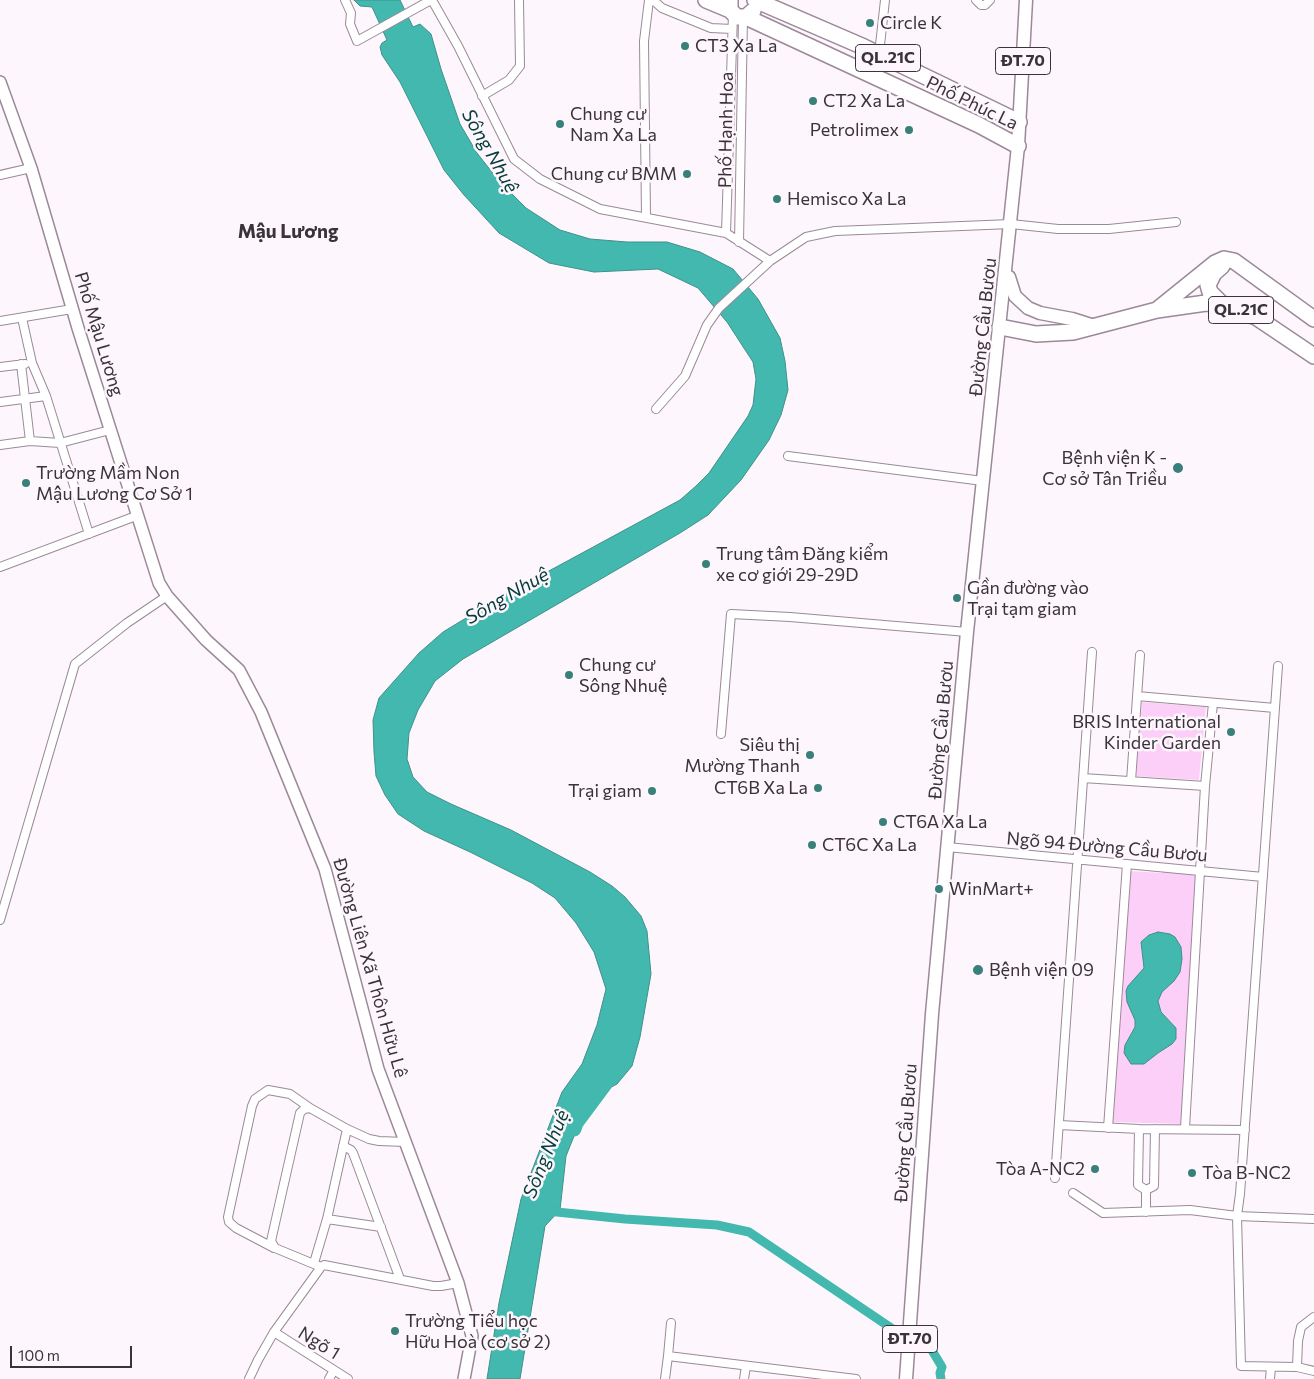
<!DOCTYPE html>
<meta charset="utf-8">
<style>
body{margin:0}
#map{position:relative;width:1314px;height:1379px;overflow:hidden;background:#fef6fd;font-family:Commissioner,sans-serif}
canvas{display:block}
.scale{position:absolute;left:10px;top:1346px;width:122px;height:22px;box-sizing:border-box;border:2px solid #3a3339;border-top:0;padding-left:6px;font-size:15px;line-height:18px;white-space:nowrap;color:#3a3339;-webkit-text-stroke:4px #fef6fd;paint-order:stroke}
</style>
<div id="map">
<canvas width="1314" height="1379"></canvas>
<div class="scale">100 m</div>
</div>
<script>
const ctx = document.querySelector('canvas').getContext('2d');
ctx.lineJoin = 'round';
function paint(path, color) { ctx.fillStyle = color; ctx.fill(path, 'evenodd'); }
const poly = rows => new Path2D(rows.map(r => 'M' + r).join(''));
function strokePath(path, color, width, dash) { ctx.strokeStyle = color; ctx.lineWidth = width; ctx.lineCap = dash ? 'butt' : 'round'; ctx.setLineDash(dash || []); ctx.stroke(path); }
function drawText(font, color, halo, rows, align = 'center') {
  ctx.font = font + ' Commissioner,sans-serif'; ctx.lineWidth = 5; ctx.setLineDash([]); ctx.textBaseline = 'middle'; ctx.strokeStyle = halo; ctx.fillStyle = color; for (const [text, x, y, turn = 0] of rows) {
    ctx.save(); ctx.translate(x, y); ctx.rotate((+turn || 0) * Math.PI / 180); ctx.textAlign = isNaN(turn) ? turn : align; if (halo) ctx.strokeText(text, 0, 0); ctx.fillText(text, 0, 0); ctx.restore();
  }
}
paint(poly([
 [1142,702,1206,707,1199,780,1136,776],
 [1163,869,1173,870,1173,873,1196,875,1181,1124,1113,1122,1130,871,1162,873]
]), '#fbcff7');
const water = poly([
 [354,0,400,0,413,27,420,24,431,34,441,69,460,124,477,153,499,181,526,208,560,230,590,239,627,242,667,242,700,252,733,269,758,299,780,338,785,361,788,390,781,415,769,440,741,480,708,515,680,533,463,659,435,681,418,710,409,733,407,759,413,777,427,792,451,804,511,830,590,872,612,886,625,897,641,916,647,931,651,974,640,1037,632,1066,617,1084,604,1091,587,1104,566,1156,560,1210,545,1226,520,1379,487,1379,499,1303,521,1199,562,1092,582,1064,597,1025,606,989,594,952,576,923,555,898,532,883,470,852,424,831,398,814,385,795,376,776,374,752,373,720,379,698,419,653,443,632,499,598,680,500,696,486,709,473,748,416,753,405,756,379,753,362,727,322,698,288,658,269,594,272,549,263,499,233,464,195,444,170,400,82,382,55,380,47,382,43,387,40,372,7,360,6,354,0],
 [1158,932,1170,934,1175,937,1181,947,1182,959,1180,972,1174,981,1162,992,1158,1001,1161,1012,1176,1028,1176,1039,1172,1044,1158,1053,1144,1064,1131,1064,1124,1053,1125,1045,1135,1027,1135,1020,1127,1002,1126,991,1128,986,1144,968,1141,942,1149,935,1158,932]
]);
paint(water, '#42b8ae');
strokePath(water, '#40908b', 1);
strokePath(poly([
 [547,1211,625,1219,717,1225,749,1232,903,1336],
 [917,1343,930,1347,942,1367,940,1373,941,1379]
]), '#42b8ae', 9);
strokePath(poly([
 [574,1129,576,1123,605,1084]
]), '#42b8ae', 15);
const street = poly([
 [345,0,351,13,350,24,357,41,431,0],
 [432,0,458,46,514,159,540,179,600,209,726,233,770,261],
 [653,0,662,8,711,28,732,29],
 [976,0,981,5,985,5,990,0],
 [879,54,885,0],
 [482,96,509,80,520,66,519,0],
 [0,175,31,168],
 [646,217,644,41,649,0],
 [726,233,733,14],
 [739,242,743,18],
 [22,318,32,363,46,396,89,534],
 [0,321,72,309],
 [21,364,30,441],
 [0,367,25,364],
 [0,402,46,396],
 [656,409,685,376,707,325,719,308,770,261,806,237,835,231,913,228,1011,224,1058,229,1109,229,1176,222],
 [0,445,30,441,60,443,110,430],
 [788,456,983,481],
 [0,567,136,516],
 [1278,666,1240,1194,1237,1216,1241,1366,1297,1367,1314,1371],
 [1137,696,1275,708],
 [721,734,731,614,790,617,967,632],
 [1083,778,1205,786],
 [1131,781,1140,655],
 [947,847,1263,877],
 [0,920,75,664,127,623,167,596],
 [1059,1125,1139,1129,1245,1130],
 [1108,1128,1127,864],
 [1185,1128,1205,786,1213,703],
 [1139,1129,1138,1185,1146,1190,1154,1186,1155,1129],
 [343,1146,351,1150,353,1153,400,1279],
 [1055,1178,1092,652],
 [1073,1193,1103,1213,1190,1210,1237,1216,1314,1219],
 [1146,1212,1146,1190],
 [327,1219,381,1227],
 [274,1248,236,1228,229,1222,228,1217,252,1106,255,1099,268,1090,290,1094,310,1108],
 [314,1263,327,1219,347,1129],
 [321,1267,275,1248,271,1241,300,1113,304,1109,310,1108,347,1129,369,1139,379,1141,405,1142],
 [274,1332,348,1379],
 [668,1356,671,1323],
 [1297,1367,1298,1341,1301,1327,1314,1317],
 [249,1379,258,1360,274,1332,321,1267,324,1265,433,1286,441,1286,458,1283],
 [329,1379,334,1370],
 [665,1379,668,1356,856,1379],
 [744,1379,746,1366],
 [1270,1379,1271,1367]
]);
const secondary = poly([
 [0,82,31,168,78,328,159,583,167,596,206,640,239,670,261,712,325,869,378,1069,458,1283,472,1336,464,1379]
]);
const primary = poly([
 [1009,277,1015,296,1028,308,1040,313,1072,319,1094,326],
 [906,1379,932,1014,967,632,1018,146,1026,0]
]);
const highway = poly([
 [706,0,730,10],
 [730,0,730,10,737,17,746,17,753,11],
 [755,0,864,47,1019,122],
 [746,17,979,125,1018,146],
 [1222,266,1214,273,1208,285,1210,292,1222,304],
 [1158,309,1215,263,1224,259,1234,261,1314,319],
 [1000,327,1036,334,1073,332,1157,310,1206,303,1222,304,1256,317,1314,356]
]);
strokePath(street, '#9b8999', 10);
strokePath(secondary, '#9b8999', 14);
strokePath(primary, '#9b8999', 15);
strokePath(highway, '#9b8999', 18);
strokePath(street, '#fff', 8);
strokePath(secondary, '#fff', 11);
strokePath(primary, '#fff', 12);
strokePath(highway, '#fff', 15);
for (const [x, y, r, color] of [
 [870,23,5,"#388079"],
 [685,46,5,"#388079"],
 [813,101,5,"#388079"],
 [560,124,5,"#388079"],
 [909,130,5,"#388079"],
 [687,174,5,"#388079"],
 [777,199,5,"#388079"],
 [1178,468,6,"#388079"],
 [26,483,5,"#388079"],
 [706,564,5,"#388079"],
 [957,598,5,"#388079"],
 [569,675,5,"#388079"],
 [1231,732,5,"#388079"],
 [810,755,5,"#388079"],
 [818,788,5,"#388079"],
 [652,791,5,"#388079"],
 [883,822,5,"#388079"],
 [812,845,5,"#388079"],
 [939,889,5,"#388079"],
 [978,970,6,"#388079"],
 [1095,1169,5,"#388079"],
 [1192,1173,5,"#388079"],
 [395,1331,5,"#388079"]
]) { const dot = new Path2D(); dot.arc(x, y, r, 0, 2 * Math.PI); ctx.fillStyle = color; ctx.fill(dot); strokePath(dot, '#fef6fd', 2); }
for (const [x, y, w] of [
 [888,58,65],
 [1023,61,55],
 [1241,310,65],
 [910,1339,55]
]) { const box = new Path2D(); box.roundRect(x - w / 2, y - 13.5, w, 27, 4); ctx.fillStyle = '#fef6fd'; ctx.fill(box); strokePath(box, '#3a3339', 1); }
drawText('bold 16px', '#3a3339', null, [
 ["QL.21C",888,58],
 ["ĐT.70",1023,61],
 ["QL.21C",1241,310],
 ["ĐT.70",910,1339]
]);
drawText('18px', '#3a3339', '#fef6fd', [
 ["Circle K",880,23],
 ["CT3 Xa La",695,46],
 ["CT2 Xa La",823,101],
 ["Chung cư",570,114],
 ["Nam Xa La",570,135],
 ["Petrolimex",899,130,"right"],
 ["Chung cư BMM",677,174,"right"],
 ["Hemisco Xa La",787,199],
 ["Bệnh viện K -",1167,458,"right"],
 ["Cơ sở Tân Triều",1167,479,"right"],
 ["Trường Mầm Non",36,473],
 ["Mậu Lương Cơ Sở 1",36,494],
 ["Trung tâm Đăng kiểm",716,554],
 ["xe cơ giới 29-29D",716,575],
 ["Gần đường vào",967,588],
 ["Trại tạm giam",967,609],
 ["Chung cư",579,665],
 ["Sông Nhuệ",579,686],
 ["BRIS International",1221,722,"right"],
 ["Kinder Garden",1221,743,"right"],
 ["Siêu thị",800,745,"right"],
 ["Mường Thanh",800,766,"right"],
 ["CT6B Xa La",808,788,"right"],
 ["Trại giam",642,791,"right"],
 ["CT6A Xa La",893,822],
 ["CT6C Xa La",822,845],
 ["WinMart+",949,889],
 ["Bệnh viện 09",989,970],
 ["Tòa A-NC2",1085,1169,"right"],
 ["Tòa B-NC2",1202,1173],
 ["Trường Tiểu học",405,1321],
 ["Hữu Hoà (cơ sở 2)",405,1342]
], 'left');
drawText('18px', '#3a3339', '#fef6fd', [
 ["Phố Phúc La",972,103,26],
 ["Phố Hạnh Hoa",726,130,-89],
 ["Đường Cầu Bươu",983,327,-84],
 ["Phố Mậu Lương",99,334,73],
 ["Đường Cầu Bươu",941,730,-85],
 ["Ngõ 94 Đường Cầu Bươu",1107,847,5],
 ["Đường Liên Xã Thôn Hữu Lê",370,968,74],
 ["Đường Cầu Bươu",906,1133,-86],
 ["Ngõ 1",319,1343,32]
]);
drawText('italic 19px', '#053d39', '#fef6fd', [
 ["Sông Nhuệ",490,151,60],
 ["Sông Nhuệ",507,596,-30],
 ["Sông Nhuệ",546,1154,-68]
]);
drawText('bold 19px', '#3a3339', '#fef6fd', [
 ["Mậu Lương",288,232]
]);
</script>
